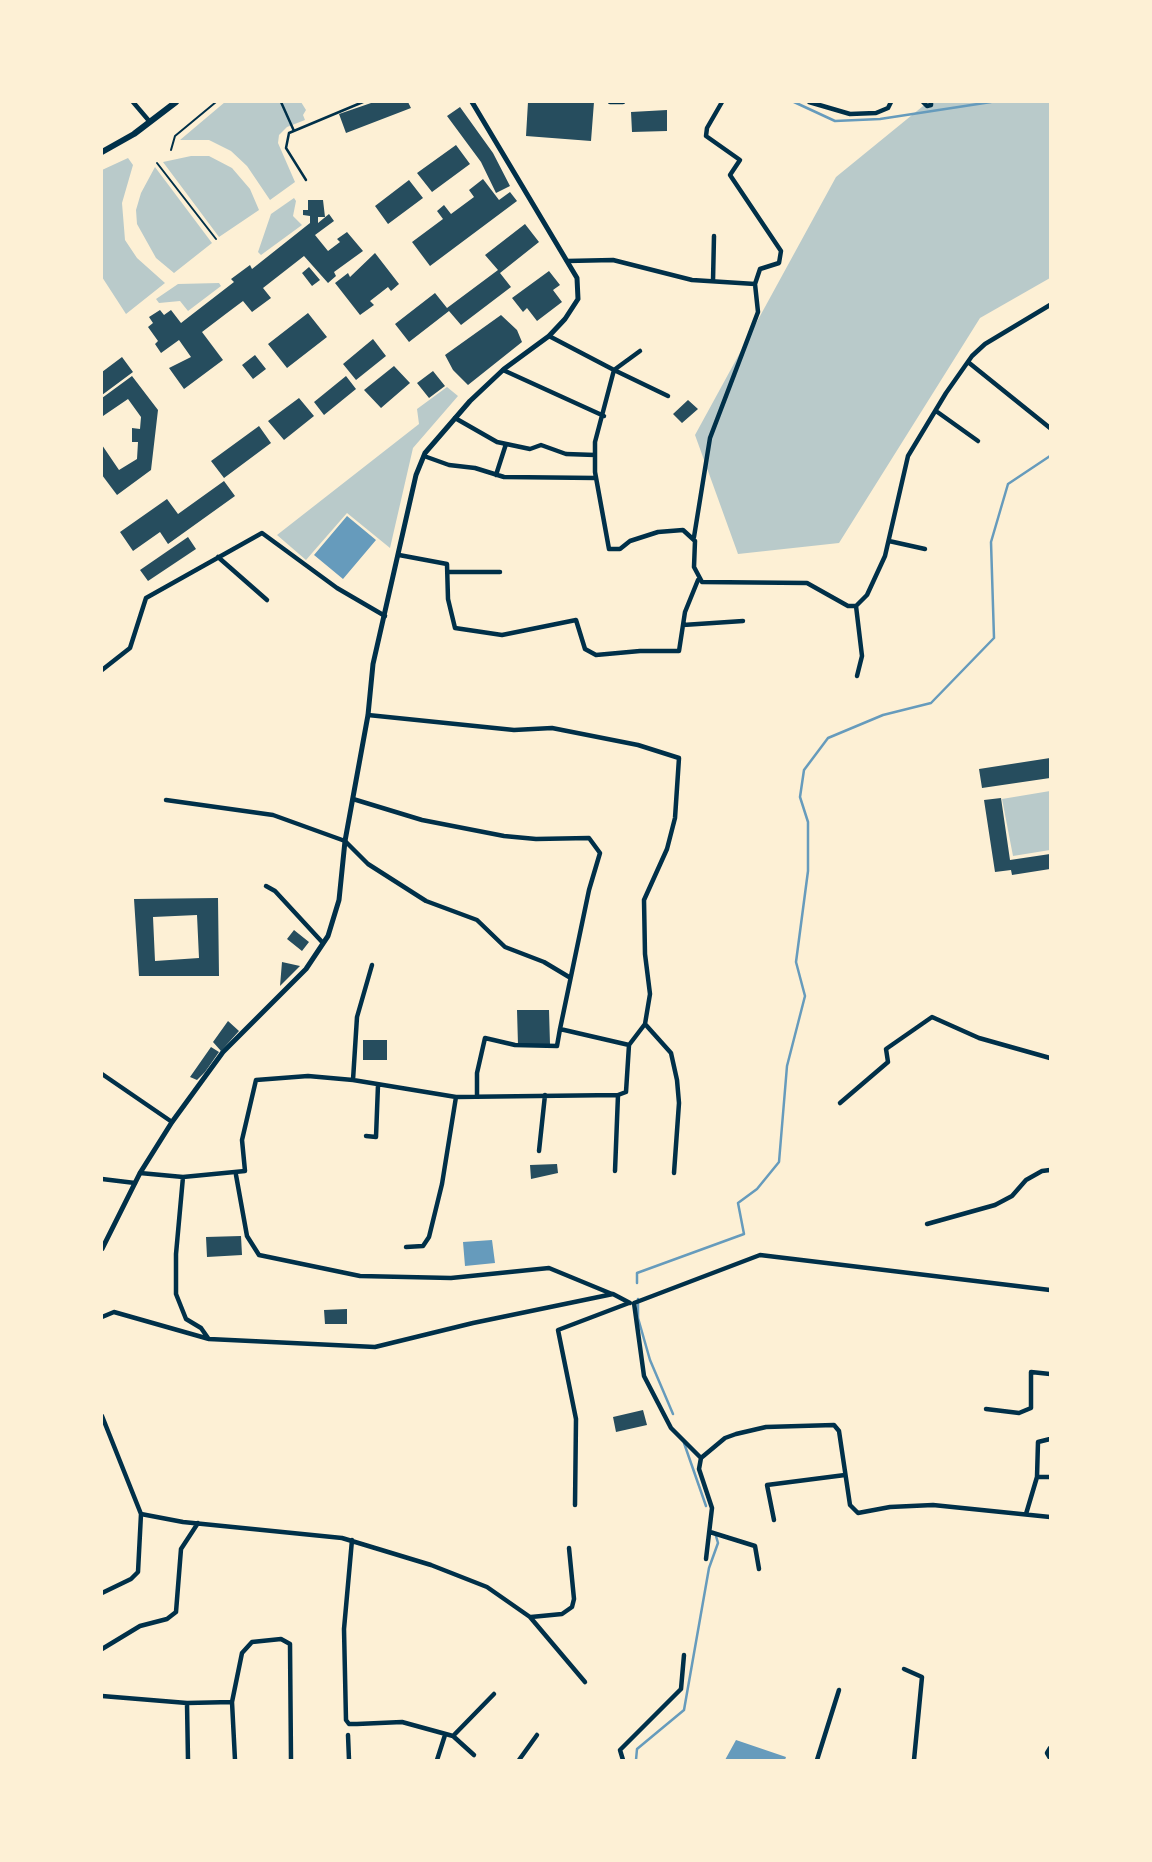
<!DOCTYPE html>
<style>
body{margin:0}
#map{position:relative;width:1152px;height:1862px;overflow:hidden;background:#fdf0d5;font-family:"Source Sans 3",sans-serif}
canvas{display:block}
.frame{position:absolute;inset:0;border:103px solid #fdf0d5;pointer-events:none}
</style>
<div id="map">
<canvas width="1152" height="1862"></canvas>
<div class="frame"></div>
</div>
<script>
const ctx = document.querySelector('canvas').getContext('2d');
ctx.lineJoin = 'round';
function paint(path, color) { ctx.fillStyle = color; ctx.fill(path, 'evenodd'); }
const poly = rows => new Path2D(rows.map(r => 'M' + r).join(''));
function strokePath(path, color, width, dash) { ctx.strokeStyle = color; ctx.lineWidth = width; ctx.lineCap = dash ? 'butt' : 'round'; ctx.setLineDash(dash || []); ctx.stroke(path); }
paint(poly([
 [225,102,301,102,306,110,303,115,305,120,287,127,279,135,278,143,295,182,270,200,247,166,231,151,209,140,180,140],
 [928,102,1050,102,1050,278,980,318,839,543,738,554,695,435,836,177],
 [191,156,209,156,232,168,250,189,259,210,219,237,163,162],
 [128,158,133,165,122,203,125,240,137,258,165,283,126,314,102,277,102,170],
 [155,167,212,243,174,273,156,258,137,224,136,210,141,193],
 [294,198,296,201,293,216,302,225,261,255,258,252,271,214],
 [219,283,221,286,188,311,180,301,159,303,156,299,178,284],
 [447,387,458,396,413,448,390,548,347,513,306,560,277,535,419,424,417,409],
 [1050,791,1050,850,1013,856,1002,799]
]), '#b9caca');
paint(poly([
 [347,516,376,540,343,579,314,555],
 [492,1240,495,1263,465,1266,463,1242],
 [736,1740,786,1757,785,1760,725,1760]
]), '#669bbc');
strokePath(poly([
 [794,102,835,121,880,119,991,102],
 [637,1283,637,1273,744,1234,738,1203,757,1189,779,1162,787,1066,805,996,796,962,808,871,808,822,800,797,804,770,828,738,883,715,931,703,994,638,991,542,1008,484,1050,456],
 [638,1299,638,1318,650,1360,673,1414],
 [684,1443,706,1506],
 [636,1760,637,1749,684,1710,709,1568,718,1543,716,1536]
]), '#669bbc', 2.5);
paint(poly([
 [374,102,408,102,411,108,346,133,339,114],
 [528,102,594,102,591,141,526,136],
 [460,107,493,153,510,186,496,193,481,162,447,116],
 [667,110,667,131,632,132,631,112],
 [456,145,470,164,432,192,417,173],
 [483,179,499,200,510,192,517,201,430,266,412,242,443,219,437,211,444,205,451,214,474,197,469,190],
 [409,180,423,198,388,224,375,206],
 [308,200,323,200,325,217,318,217,318,223,329,214,334,221,315,235,328,251,340,242,337,239,347,232,363,251,334,272,336,276,328,283,304,256,263,288,271,298,252,312,243,301,227,313,202,332,223,360,184,389,169,368,191,357,179,340,161,353,155,344,158,341,148,327,153,323,149,317,160,310,164,315,171,310,181,323,190,316,234,282,231,279,250,265,252,269,310,223,310,216,303,215,303,210,308,210],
 [525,224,539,242,500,273,511,287,461,325,449,311,409,342,395,324,435,293,447,308,498,270,485,255],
 [375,253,399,284,391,291,388,287,370,301,374,305,360,315,335,283,348,273,350,277],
 [309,267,320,280,312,286,302,273],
 [549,271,560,285,553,290,562,302,537,321,527,308,523,312,512,298],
 [308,313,327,337,287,368,268,344],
 [501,315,517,330,522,342,468,385,453,370,445,355],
 [373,339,386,356,356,380,343,364],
 [255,355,266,369,253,379,242,365],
 [122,357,133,372,102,395,102,372],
 [394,366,410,383,381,408,364,390],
 [433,371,445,386,429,398,417,383],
 [132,376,158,410,151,470,117,495,102,475,102,445,119,470,137,459,138,442,132,442,132,428,140,429,141,417,128,399,103,416,102,398],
 [346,376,356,389,324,415,314,402],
 [299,398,314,416,284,440,268,421],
 [688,400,698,409,682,423,673,414],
 [259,426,271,443,224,478,211,461],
 [224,481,235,496,168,544,160,532,133,551,120,532,167,499,178,514],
 [188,537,196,549,148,581,140,570],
 [1050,758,1050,778,982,788,979,769],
 [1001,798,1010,860,1050,854,1050,869,1012,875,1011,870,995,872,984,800],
 [218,898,219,976,139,976,134,899],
 [197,915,199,958,155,961,153,917],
 [294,930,309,942,302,951,287,939],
 [282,962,300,966,280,986],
 [517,1010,549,1010,550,1044,518,1045],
 [228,1021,239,1031,221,1051,213,1042],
 [363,1040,387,1040,387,1060,363,1060],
 [211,1047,219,1052,205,1072,197,1080,190,1077],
 [557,1164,558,1173,531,1179,530,1165],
 [241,1236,242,1255,207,1257,206,1237],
 [347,1309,347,1324,325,1324,324,1310],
 [643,1410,647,1425,616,1432,613,1417]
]), '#264d5e');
strokePath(poly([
 [171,150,175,136,216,102],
 [157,163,216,239]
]), '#003049', 2);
strokePath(poly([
 [281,102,294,131],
 [306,180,286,148,289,133,363,102]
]), '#003049', 2.5);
strokePath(poly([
 [133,102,150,122],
 [610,102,623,102],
 [722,102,707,128,706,136,740,160,730,175,781,251,779,263,760,269,755,284],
 [809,102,850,114,876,113,888,108,891,102],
 [923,102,927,106,931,105,931,102],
 [567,261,613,260,692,280,755,284,758,312,710,438,694,537],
 [713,281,714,236],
 [549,336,614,370,595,442,595,472,609,549,620,549,630,541,658,532,683,530,695,541,694,567,702,582,807,583,848,606,856,606],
 [640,351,614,370,668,396],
 [968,362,1050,428],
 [503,370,604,416],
 [936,411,978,441],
 [455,418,497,442,530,449,541,445,566,454,595,455],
 [424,456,449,465,475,468,504,477,596,478],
 [496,475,506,444],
 [889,541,925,549],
 [399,555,447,564,448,599,455,628,502,635,576,620,585,649,596,655,640,651,679,651,685,612,698,580],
 [218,557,267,600],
 [449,572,500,572],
 [856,606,867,595,885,556,908,456,946,393,972,356,985,344,1050,305],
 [856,606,862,656,857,676],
 [683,625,743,621],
 [102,670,130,648,146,598,262,533,337,588,385,616],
 [368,715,514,730,552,728,638,745,679,758,675,818,667,849,644,900,645,954,650,994,645,1024,629,1045,626,1092,618,1095],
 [353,799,422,820,504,836,536,839,589,838,600,853,589,890,560,1029,629,1045],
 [166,800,273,815,345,841,368,864,426,901,477,920,505,947,544,962,569,977],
 [266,886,275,891,323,943],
 [645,1024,671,1053,677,1080,679,1103,674,1173],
 [102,1074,172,1122],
 [353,1080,456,1097,618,1095,615,1171],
 [477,1096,477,1073,485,1038,515,1045,557,1046,560,1029],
 [840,1103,888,1062,886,1049,932,1017,979,1038,1050,1058],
 [366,1136,376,1137,378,1085],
 [539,1151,545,1095],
 [140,1173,183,1177,245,1171,242,1140,256,1080,308,1076,353,1080,357,1017,372,965],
 [236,1175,247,1236,259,1255,360,1276,451,1278,549,1268,612,1294],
 [183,1177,176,1254,176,1294,186,1319,201,1328,208,1338],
 [102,1179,135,1183],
 [927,1224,995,1205,1012,1196,1026,1180,1042,1171,1050,1170],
 [406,1247,423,1246,429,1237,442,1184,456,1097],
 [1050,1290,760,1255,634,1303,644,1376,671,1428,701,1458,725,1438,736,1434,766,1427,834,1425,839,1431,850,1505,858,1513,890,1507,933,1505,1050,1517],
 [102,1317,114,1312,209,1339,375,1347,473,1323,613,1294,630,1303],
 [986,1409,1019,1413,1031,1408,1031,1372,1050,1374],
 [102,1416,141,1514,183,1522,342,1538,431,1565,487,1587,530,1617,585,1682],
 [701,1458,699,1469,712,1508,706,1559],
 [1037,1477,1050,1477],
 [575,1505,576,1419,558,1330,629,1303],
 [1026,1514,1037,1477,1038,1442,1050,1439],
 [774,1520,767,1485,845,1475],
 [710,1532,755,1546,759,1569],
 [352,1540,344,1629,346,1720,349,1724,357,1724,402,1722,453,1736,474,1755],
 [102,1593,131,1579,138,1572,141,1514],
 [531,1617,562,1614,572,1607,574,1599,569,1548],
 [102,1649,140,1626,167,1619,176,1612,181,1549,198,1523],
 [904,1669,922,1677,914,1760],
 [102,1696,187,1703],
 [348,1735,349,1760],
 [453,1736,494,1694],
 [1050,1748,1047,1753,1050,1758],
 [188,1760,187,1703,232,1702],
 [235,1760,232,1702,242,1653,252,1642,281,1639,290,1644,291,1760],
 [437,1760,445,1735],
 [519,1760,537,1735],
 [623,1760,620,1750,681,1689,684,1655],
 [817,1760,839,1690]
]), '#003049', 4.5);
strokePath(poly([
 [102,1249,140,1173,172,1122,223,1052,306,969,328,936,339,900,345,841,368,715,373,664,416,475,425,453,470,401,504,369,549,336,565,319,578,299,577,278,472,102]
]), '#003049', 5);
strokePath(poly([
 [102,152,134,134,176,102]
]), '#003049', 6);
</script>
